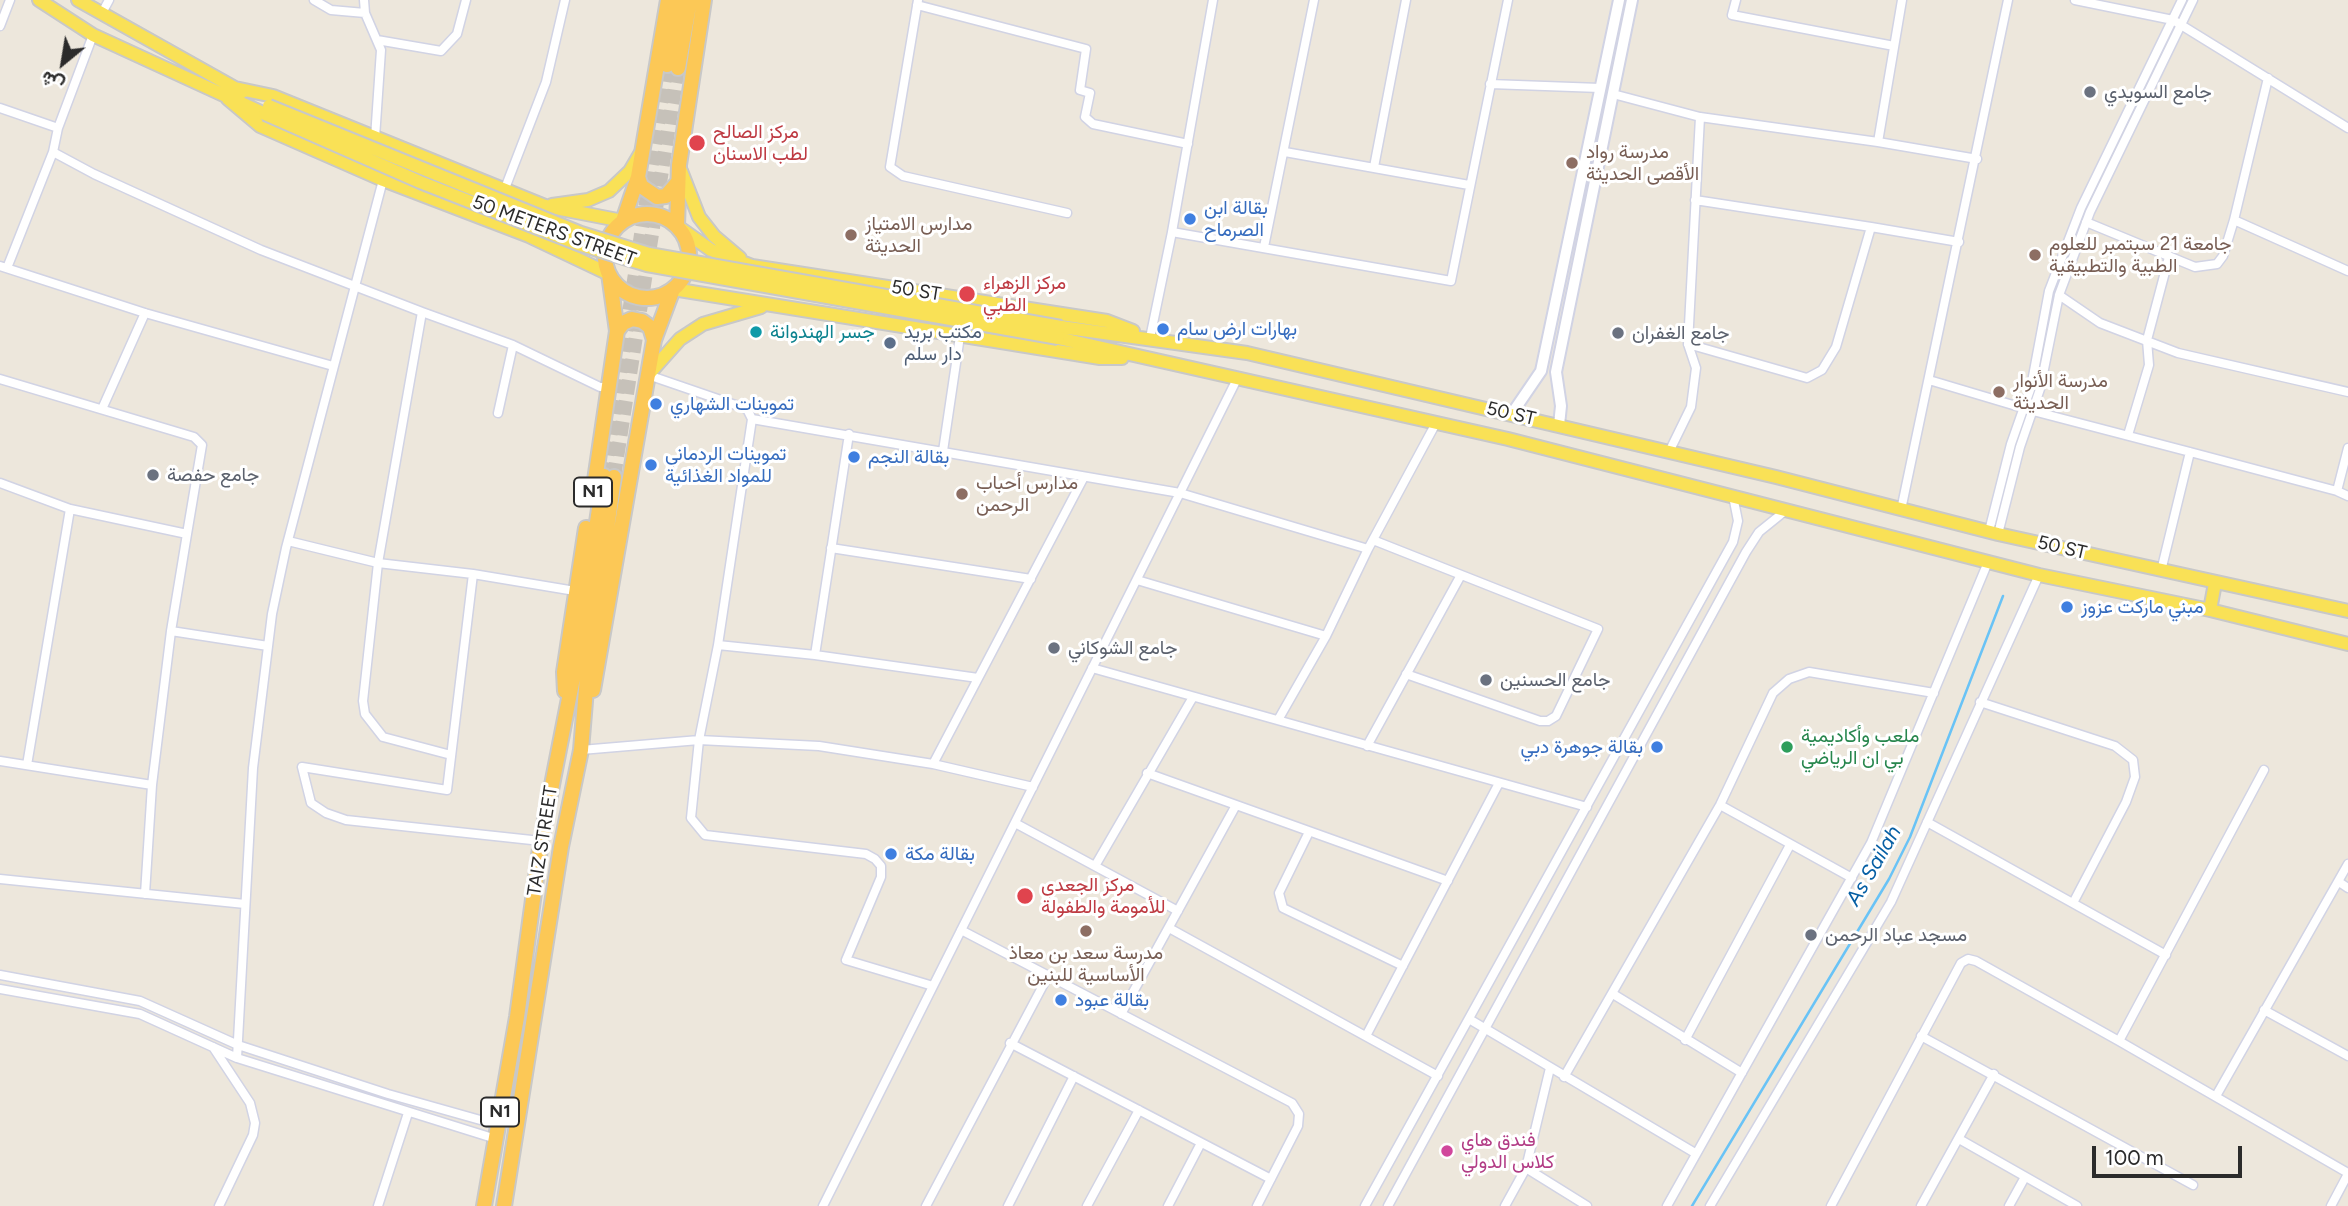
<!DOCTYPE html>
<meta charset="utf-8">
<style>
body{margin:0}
#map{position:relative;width:2348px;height:1206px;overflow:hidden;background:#ede7dc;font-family:Figtree,Vazirmatn,sans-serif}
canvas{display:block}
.north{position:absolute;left:28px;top:28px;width:70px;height:70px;-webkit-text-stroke:5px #fff;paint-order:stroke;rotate:210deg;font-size:19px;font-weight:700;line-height:28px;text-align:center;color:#2b2b2b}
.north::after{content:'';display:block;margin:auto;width:24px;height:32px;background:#2b2b2b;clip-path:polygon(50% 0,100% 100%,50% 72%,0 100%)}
.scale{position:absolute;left:2092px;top:1146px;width:150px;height:32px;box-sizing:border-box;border:4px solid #2b2b2b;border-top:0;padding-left:9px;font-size:21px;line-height:24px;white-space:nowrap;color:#2b2b2b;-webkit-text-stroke:5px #fff;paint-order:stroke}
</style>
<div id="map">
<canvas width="2348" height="1206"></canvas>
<div class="north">ش</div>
<div class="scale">100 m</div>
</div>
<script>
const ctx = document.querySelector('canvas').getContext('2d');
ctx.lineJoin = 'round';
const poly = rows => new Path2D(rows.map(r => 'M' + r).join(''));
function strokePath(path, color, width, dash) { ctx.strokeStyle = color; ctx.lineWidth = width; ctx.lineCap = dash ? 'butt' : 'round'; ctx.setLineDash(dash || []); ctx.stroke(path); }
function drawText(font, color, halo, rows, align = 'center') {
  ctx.font = font + ' Figtree,Vazirmatn,sans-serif'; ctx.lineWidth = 6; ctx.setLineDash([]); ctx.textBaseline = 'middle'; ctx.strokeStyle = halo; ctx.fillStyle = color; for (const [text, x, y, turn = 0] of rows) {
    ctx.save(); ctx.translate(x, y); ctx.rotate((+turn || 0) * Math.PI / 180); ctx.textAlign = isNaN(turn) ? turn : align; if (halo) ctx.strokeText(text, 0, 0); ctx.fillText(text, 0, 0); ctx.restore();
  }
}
strokePath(poly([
 [1692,1206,1889,879,1910,837,2003,596]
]), '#69c3f6', 2.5);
strokePath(poly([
 [604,476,667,65],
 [614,477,678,68]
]), '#c6c1b9', 14, [14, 7]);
const minor = poly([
 [314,0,331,10,365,13],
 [364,0,365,13,381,50,375,138],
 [918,0,890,167,903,176,1067,213],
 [1736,0,1732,15,1894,46],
 [2075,0,2173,20,2348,128],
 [917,5,1086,49,1080,90,1090,93,1085,117,1093,124,1188,144],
 [102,13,109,0],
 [0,26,10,0],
 [377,40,441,51,457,34,466,0],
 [1490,84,1600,88],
 [1613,94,1700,117,1878,142,1977,159],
 [0,108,58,128,53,152],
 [58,128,93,35],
 [1878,142,1902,0],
 [1285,152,1469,185],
 [1374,167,1406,0],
 [504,191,546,82,565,0],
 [1695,200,1871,227],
 [2234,220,2348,271],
 [2086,222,2195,267,2217,264,2223,256,2234,220,2268,78],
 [1172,232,1451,281,1508,0],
 [1264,247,1314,0],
 [0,266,145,313,333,366],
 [7,268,53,152,94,174,261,250,422,312],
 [2059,295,2100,323,2178,353,2348,392],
 [1150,338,1172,232,1213,0],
 [1688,344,1807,378,1822,370,1836,347,1871,227,1959,242],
 [513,345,600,387,608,387],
 [648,375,747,409,752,419,718,645,699,740,691,818,705,835,866,854,875,859,881,866,881,877,846,960,933,986],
 [0,379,194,437,202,445,187,534],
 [1929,380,2033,411,2190,452],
 [102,409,145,313],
 [752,419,1180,493,1368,549],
 [2128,435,2149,365,2147,340,2169,257],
 [2348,448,2337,491,2348,496],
 [943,451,960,336],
 [1669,452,1691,407,1696,368,1688,344,1700,117],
 [0,483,70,509,187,534,171,631,152,785],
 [1901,510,2008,0],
 [1989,531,2011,444,2031,387,2049,291,2081,208,2182,0],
 [1998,534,2020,447,2040,389,2059,295,2090,212,2193,0],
 [1373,540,1598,629,1556,716,1548,721,1540,721,1406,674],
 [288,541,378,563,473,574,575,591],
 [831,548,1031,579],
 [2161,571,2190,452,2337,491],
 [473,574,447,790,302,767,311,803,326,813,346,820,541,841],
 [1137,580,1326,636],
 [171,631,268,646],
 [718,645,815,655,978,678],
 [815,655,849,434],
 [1092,668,1587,807],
 [1980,702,2115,746,2133,760,2135,777,2126,802,2073,903],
 [1278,720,1326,636,1368,549,1436,423],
 [1367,746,1461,575],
 [581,750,699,740,819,746,933,764,1033,787],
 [451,755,383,737,365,714,363,701,378,563,422,312,513,345,498,413],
 [0,761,152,785,145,894],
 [933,764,1084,477],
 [27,765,70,509],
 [1147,773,1448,881],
 [1720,805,1852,878],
 [1927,822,2166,955],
 [1015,823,1178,911],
 [1309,832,1279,893,1283,908,1403,966],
 [1095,866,1193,697],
 [0,879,245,904],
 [2339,882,2348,888],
 [1169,928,1438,1076],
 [961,930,1292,1103,1299,1114,1298,1126,1257,1206],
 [0,975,140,1001,238,1045,388,1094,498,1125],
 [0,989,140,1014,237,1058,496,1139],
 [1613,994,1742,1073],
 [2264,1010,2348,1056],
 [1121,1014,1235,807],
 [1469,1019,1695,1153],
 [1366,1036,1499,783],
 [1921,1036,2193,1185],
 [1685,1040,1790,845],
 [2119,1041,2264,770],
 [1010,1043,1271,1179],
 [213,1047,250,1103,255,1123,253,1135,219,1206],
 [237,1058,253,768,272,614,286,548,383,180],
 [1564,1077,1720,805,1773,693,1789,679,1809,672,1934,693],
 [2216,1096,2348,864],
 [1959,1139,2077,1206],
 [1526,1168,1587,1206],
 [378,1206,408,1113],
 [823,1206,1237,379],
 [926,1206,1048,976],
 [1008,1206,1074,1076],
 [1087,1206,1139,1110],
 [1168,1206,1201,1143],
 [1365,1206,1733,542,1738,521,1733,496],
 [1388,1206,1746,552,1759,532,1785,511],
 [1505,1206,1526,1168,1550,1068],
 [1667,1206,1871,843,1988,562],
 [1710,1206,1891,902,2039,575],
 [1831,1206,1961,963,1968,959,1976,961,2119,1041,2348,1173],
 [1921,1206,1994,1074],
 [2009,1206,2025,1177],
 [2331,1206,2348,1174]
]);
const tertiary = poly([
 [1511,415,1541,371,1619,0],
 [1559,425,1561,406,1556,372,1632,0]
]);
const primary = poly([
 [39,0,93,35,265,114],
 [78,0,242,92],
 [235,88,273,96,545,206,623,221],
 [228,99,260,126,383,180,529,236,609,274],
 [681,171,699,217,714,236,740,258],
 [552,205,588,200,609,191,630,171,640,154],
 [677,226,711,250,752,266,1107,321,1133,331],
 [673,289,1100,358,1122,358],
 [1061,327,1247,353,1776,477,1998,534,2348,611],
 [1058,338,1508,439,2039,575,2210,610,2348,644],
 [648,375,680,339,703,324,761,307],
 [2210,610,2215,583]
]);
const trunk = poly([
 [667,65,679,0],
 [678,68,690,0],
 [638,177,641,186,657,197,666,196,678,182],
 '605 256a42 42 0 1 1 84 0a42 42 0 1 1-84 0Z',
 [623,221,638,177,668,0],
 [677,226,679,165,704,0],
 [617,331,623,323,632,319,642,321,650,327,654,340],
 [594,487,617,331,609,274],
 [593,690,654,340,673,289],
 [565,691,564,672,586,528],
 [484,1206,517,1017,541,841,574,673,604,476],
 [504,1206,561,847,581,750,587,677,614,477]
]);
strokePath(minor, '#d1d3e4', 11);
strokePath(tertiary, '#d1d3e4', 14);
strokePath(primary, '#c8c8c8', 16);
strokePath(trunk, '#c8c8c8', 18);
strokePath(minor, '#fff', 8);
strokePath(tertiary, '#fff', 10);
strokePath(primary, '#f9e156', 12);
strokePath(trunk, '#fcc856', 14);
const primaryBridge = poly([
 [269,106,581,233,649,254,1061,327],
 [265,114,420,182,578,244,647,265,1058,338]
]);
strokePath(primaryBridge, '#c8c8c8', 16, []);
strokePath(primaryBridge, '#f9e156', 12);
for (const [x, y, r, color] of [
 [2090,92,7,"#6b7280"],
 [697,143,9,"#e0444e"],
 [1572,163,7,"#8d6e63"],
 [1190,219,7,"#3f7fe0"],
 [851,235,7,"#8d6e63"],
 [2035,255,7,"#8d6e63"],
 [967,294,9,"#e0444e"],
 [1163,329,7,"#3f7fe0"],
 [756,332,7,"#0f9aa8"],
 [1618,333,7,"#6b7280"],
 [890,343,7,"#5c6f8a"],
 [1999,392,7,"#8d6e63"],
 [656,404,7,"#3f7fe0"],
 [854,457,7,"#3f7fe0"],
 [651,465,7,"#3f7fe0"],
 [153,475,7,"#6b7280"],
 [962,494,7,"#8d6e63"],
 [2067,607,7,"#3f7fe0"],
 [1054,648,7,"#6b7280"],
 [1486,680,7,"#6b7280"],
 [1657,747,7,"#3f7fe0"],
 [1787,747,7,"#2e9e5b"],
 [891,854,7,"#3f7fe0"],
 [1025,896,9,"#e0444e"],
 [1086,931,7,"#8d6e63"],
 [1811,935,7,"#6b7280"],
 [1061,1000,7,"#3f7fe0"],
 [1447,1151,7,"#d1479c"]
]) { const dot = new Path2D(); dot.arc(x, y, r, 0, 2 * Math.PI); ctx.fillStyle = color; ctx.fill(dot); strokePath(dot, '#fff', 2.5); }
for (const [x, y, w] of [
 [593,492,38],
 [500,1112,38]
]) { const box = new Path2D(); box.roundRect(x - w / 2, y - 14.5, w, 29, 5); ctx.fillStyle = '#fff'; ctx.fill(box); strokePath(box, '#2b2b2b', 2); }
drawText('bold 18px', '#2b2b2b', null, [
 ["N1",593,492],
 ["N1",500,1112]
]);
drawText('19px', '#5b616d', '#fff', [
 ["جامع السويدي",2104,92],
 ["جامع الغفران",1632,333],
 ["جامع حفصة",167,475],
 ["جامع الشوكاني",1068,648],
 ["جامع الحسنين",1500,680],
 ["مسجد عباد الرحمن",1825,935]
], 'left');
drawText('19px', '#be3a42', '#fff', [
 ["مركز الصالح",713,132],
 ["لطب الاسنان",713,154],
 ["مركز الزهراء",983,283],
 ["الطبي",983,305],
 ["مركز الجعدي",1041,885],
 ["للأمومة والطفولة",1041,907]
], 'left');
drawText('19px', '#785e54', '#fff', [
 ["مدرسة رواد",1586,152],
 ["الأقصى الحديثة",1586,174],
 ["مدارس الامتياز",865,224],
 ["الحديثة",865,246],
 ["جامعة 21 سبتمبر للعلوم",2049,244],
 ["الطبية والتطبيقية",2049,266],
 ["مدرسة الأنوار",2013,381],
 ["الحديثة",2013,403],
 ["مدارس أحباب",976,483],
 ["الرحمن",976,505],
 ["مدرسة سعد بن معاذ",1086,953,"center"],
 ["الأساسية للبنين",1086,975,"center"]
], 'left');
drawText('19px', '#366cbe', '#fff', [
 ["بقالة ابن",1204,208],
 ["الصرماح",1204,230],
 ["بهارات ارض سام",1177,329],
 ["تموينات الشهاري",670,404],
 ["تموينات الردماني",665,454],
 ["للمواد الغذائية",665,476],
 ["بقالة النجم",868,457],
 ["مبني ماركت عزوز",2081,607],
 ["بقالة جوهرة دبي",1643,747,"right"],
 ["بقالة مكة",905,854],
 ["بقالة عبود",1075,1000]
], 'left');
drawText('19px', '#2b2b2b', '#fff', [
 ["50 METERS STREET",554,231,20],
 ["50 ST",916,291,9],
 ["50 ST",1511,414,13],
 ["50 ST",2062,548,13],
 ["TAIZ STREET",543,841,-81]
]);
drawText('19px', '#0d838f', '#fff', [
 ["جسر الهندوانة",770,332]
], 'left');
drawText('19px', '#4e5e75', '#fff', [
 ["مكتب بريد",904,332],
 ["دار سلم",904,354]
], 'left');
drawText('19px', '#27864d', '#fff', [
 ["ملعب وأكاديمية",1801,736],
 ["بي ان الرياضي",1801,758]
], 'left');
drawText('19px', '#b23c85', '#fff', [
 ["فندق هاي",1461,1140],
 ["كلاس الدولي",1461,1162]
], 'left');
drawText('italic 21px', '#065fa4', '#fff', [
 ["As Sailah",1874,866,-60]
]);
</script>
